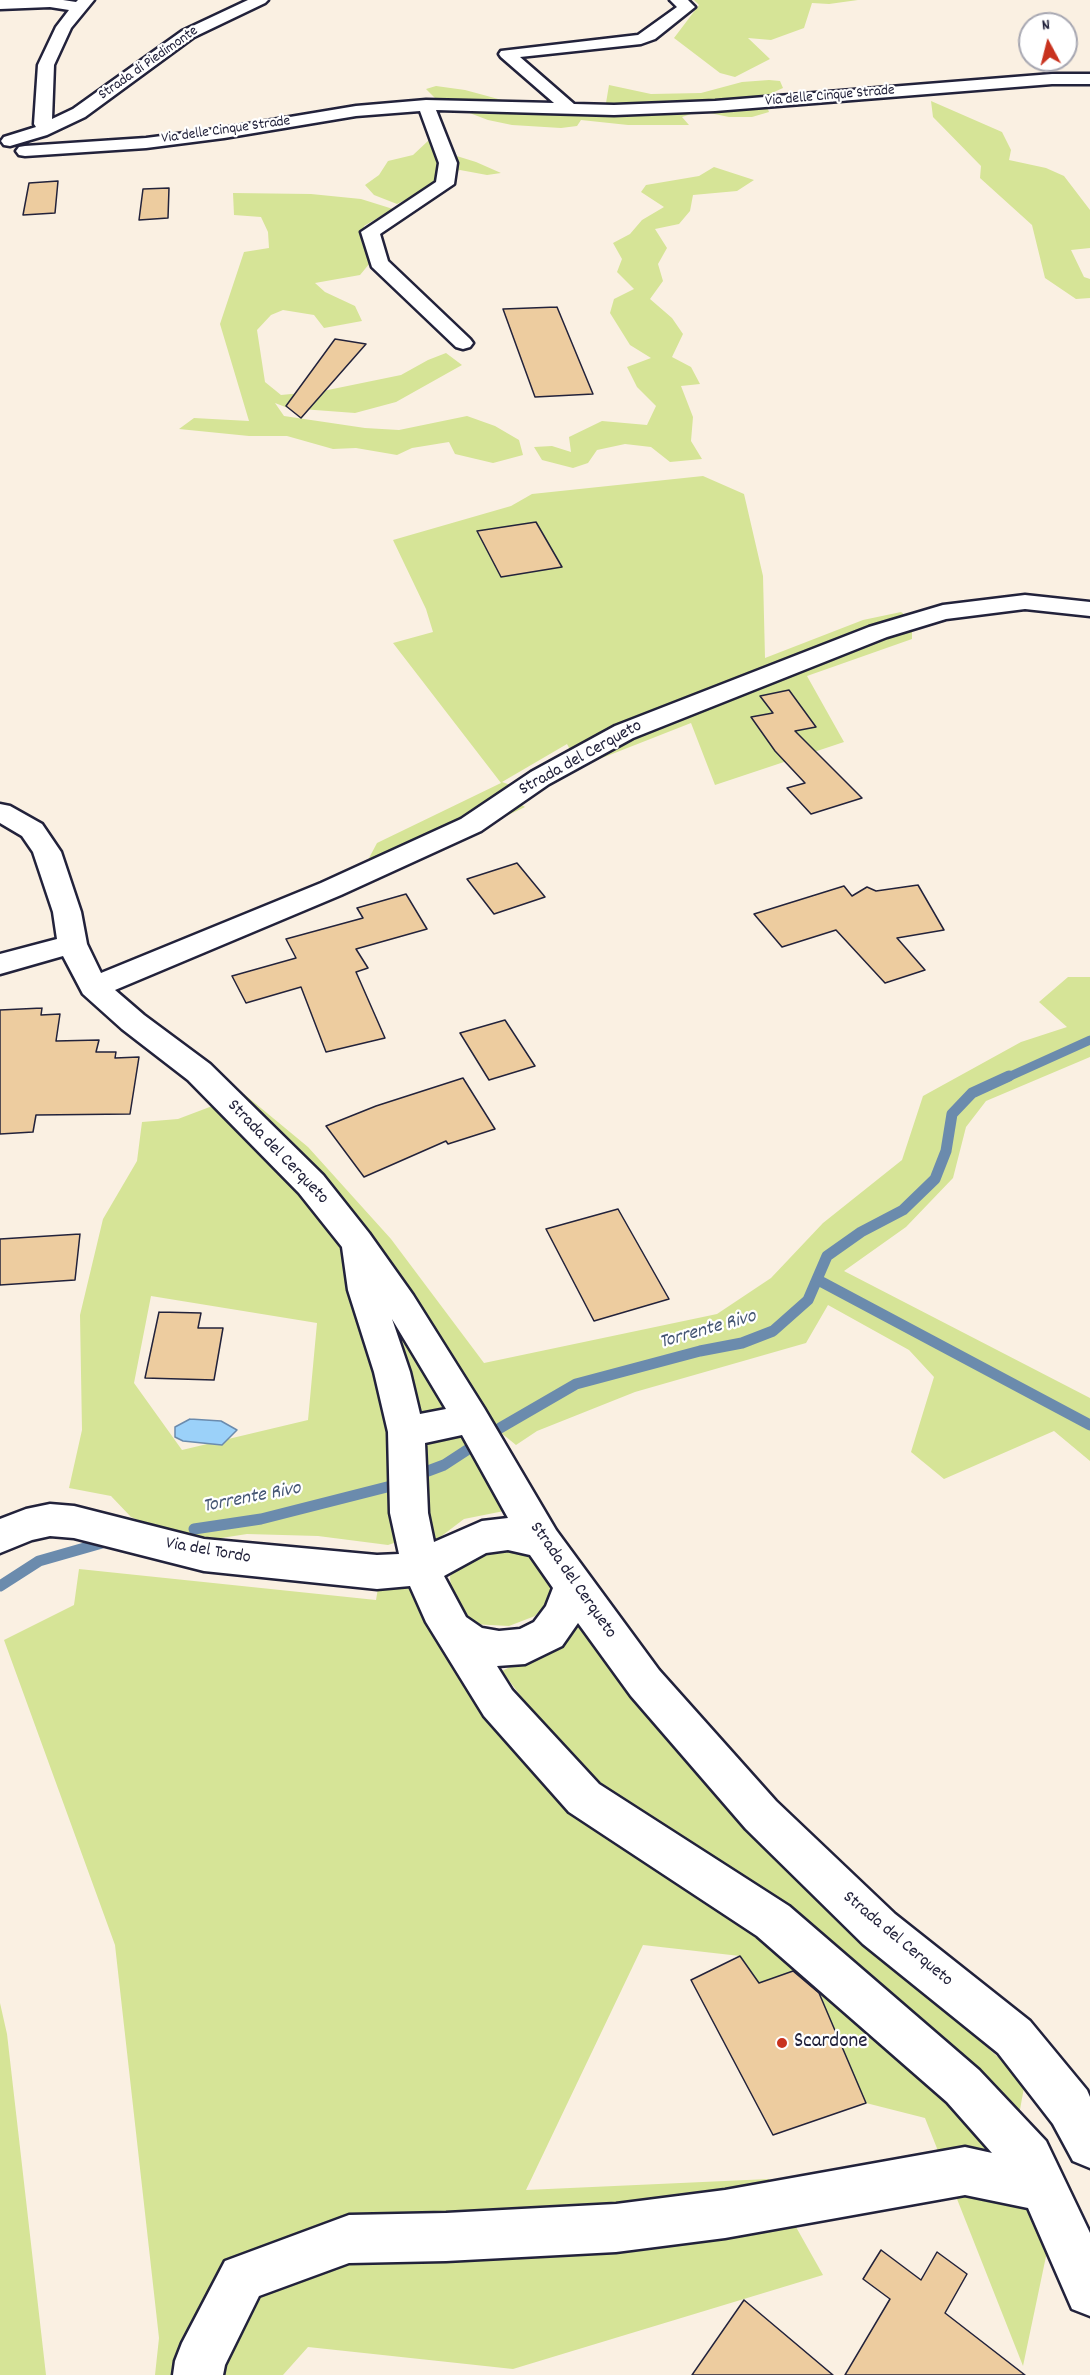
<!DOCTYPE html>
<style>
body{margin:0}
#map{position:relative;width:1090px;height:2375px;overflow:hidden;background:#faf0e2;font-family:Dekko,sans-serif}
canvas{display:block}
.north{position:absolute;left:1018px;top:12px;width:60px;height:60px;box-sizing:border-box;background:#fff;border:2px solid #a7a7b1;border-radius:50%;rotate:353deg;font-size:16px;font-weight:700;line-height:24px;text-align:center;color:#22223b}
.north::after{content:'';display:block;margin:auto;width:21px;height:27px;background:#c8321e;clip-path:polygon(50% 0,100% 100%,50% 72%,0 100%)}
</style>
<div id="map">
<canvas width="1090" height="2375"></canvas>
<div class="north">N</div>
</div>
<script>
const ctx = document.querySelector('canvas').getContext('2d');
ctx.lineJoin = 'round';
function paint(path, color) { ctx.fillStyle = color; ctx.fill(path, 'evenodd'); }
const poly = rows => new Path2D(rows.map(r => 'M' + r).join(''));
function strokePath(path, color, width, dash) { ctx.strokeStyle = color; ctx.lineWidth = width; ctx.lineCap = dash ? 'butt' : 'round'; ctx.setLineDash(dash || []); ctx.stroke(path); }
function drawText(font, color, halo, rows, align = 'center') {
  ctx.font = font + ' Dekko,sans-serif'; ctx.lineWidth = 4.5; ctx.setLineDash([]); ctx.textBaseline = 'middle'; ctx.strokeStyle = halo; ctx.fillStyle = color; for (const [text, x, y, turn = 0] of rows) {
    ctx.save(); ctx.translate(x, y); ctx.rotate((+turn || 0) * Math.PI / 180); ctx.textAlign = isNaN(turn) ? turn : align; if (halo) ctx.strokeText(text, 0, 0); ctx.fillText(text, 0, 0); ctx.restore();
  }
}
paint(poly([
 [694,0,858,0,829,4,812,3,804,28,771,40,748,38,770,59,735,77,720,73,674,38,699,5],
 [769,80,780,81,783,88,763,97,769,112,752,117,729,117,700,111,682,117,689,125,628,125,581,120,577,126,561,128,512,125,488,120,438,101,426,89,436,86,465,90,550,113,585,114,606,103,609,85,651,94,701,93,742,82],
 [931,101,1002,132,1011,150,1009,160,1046,168,1064,176,1090,210,1090,248,1071,250,1084,277,1090,279,1090,298,1076,299,1045,278,1032,225,980,178,981,166,933,117],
 [429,140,434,149,476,162,501,173,487,175,460,170,442,175,422,192,397,204,374,195,365,185,379,175,388,161,413,155],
 [714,167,754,180,737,191,693,195,690,211,679,224,655,229,667,248,658,264,663,281,650,299,672,318,683,334,672,357,691,367,700,384,681,386,693,417,691,441,702,459,670,462,651,447,625,444,597,450,588,463,573,468,542,460,534,447,552,446,571,452,569,437,602,421,647,425,656,406,637,387,627,367,651,358,630,345,610,313,614,299,634,289,617,272,622,259,613,243,630,234,642,220,664,207,641,192,646,185,699,176],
 [233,193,311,194,361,199,393,209,364,226,361,240,370,263,360,275,315,283,325,292,355,306,362,321,324,328,314,315,283,310,271,315,257,330,265,382,281,395,323,391,401,375,428,360,446,353,462,365,396,402,355,413,288,408,275,403,284,416,365,428,399,430,467,416,495,426,519,440,523,455,493,463,455,454,449,442,412,448,397,455,356,448,333,449,287,436,249,436,179,429,194,418,249,421,220,324,244,252,269,248,268,232,261,217,234,215],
 [703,476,744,494,763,576,765,658,863,620,901,612,912,620,912,639,807,676,844,742,715,785,691,723,579,767,567,744,502,782,531,792,517,802,525,807,395,869,368,860,377,843,501,783,393,643,433,632,426,609,393,540,511,506,532,494],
 [1068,977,1090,977,1090,1057,986,1101,966,1127,953,1178,906,1227,844,1271,1090,1398,1090,1461,1054,1431,944,1479,911,1452,934,1377,909,1350,828,1305,806,1343,635,1392,537,1431,516,1445,479,1415,514,1509,464,1519,431,1544,406,1539,388,1545,318,1536,247,1534,189,1543,131,1517,111,1496,69,1488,82,1430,80,1315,103,1219,137,1161,142,1122,178,1119,244,1094,308,1147,391,1239,484,1363,717,1314,771,1278,823,1223,902,1160,923,1096,1021,1042,1067,1027,1039,1002],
 [151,1296,317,1323,308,1420,182,1450,134,1383],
 [504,1543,535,1548,554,1571,551,1598,535,1616,509,1626,471,1624,452,1608,450,1576,467,1554],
 [79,1569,376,1600,378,1588,408,1585,484,1707,796,1949,992,2147,1049,2242,1023,2366,925,2118,866,2103,807,1966,759,1983,740,1956,643,1945,526,2190,769,2179,823,2275,513,2369,308,2347,283,2375,155,2375,159,2338,115,1945,4,1640,74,1605],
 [578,1614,941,2005,1025,2082,1019,2115,661,1828,573,1766,502,1671,560,1642],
 [0,2003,7,2034,46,2375,0,2375]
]), '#d6e497');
const water = poly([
 [190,1419,221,1421,237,1430,222,1445,183,1441,175,1437,175,1427,190,1419]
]);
paint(water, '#9bd1f9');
strokePath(water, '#6b8bad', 1.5);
strokePath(poly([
 [1006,1078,1090,1040]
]), '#6b8bad', 9);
strokePath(poly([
 [818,1280,1090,1425],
 [500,1428,576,1384,700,1351,742,1343,773,1331,808,1300,827,1256,861,1232,903,1210,935,1179,946,1151,952,1114,972,1093,1009,1076],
 [428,1471,444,1465,467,1450],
 [194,1529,261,1519,387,1487],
 [0,1586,39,1561,102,1543]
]), '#6b8bad', 11);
const building = poly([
 [58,181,55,213,23,215,29,183,58,181],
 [169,188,168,218,139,220,143,189,169,188],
 [557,307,593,394,535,397,503,309,557,307],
 [335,339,366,344,301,418,286,406,335,339],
 [536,522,562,567,501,577,477,531,536,522],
 [789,690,816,727,795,731,862,798,811,814,787,788,805,783,775,751,751,717,773,713,760,696,789,690],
 [517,863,545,897,494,914,467,879,517,863],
 [918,885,944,930,897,938,925,970,885,983,836,930,782,947,754,914,844,886,852,896,867,887,876,891,918,885],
 [406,894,427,929,356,949,368,968,356,972,385,1038,326,1052,301,987,246,1003,232,976,296,958,286,939,363,918,357,908,406,894],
 [42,1008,41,1015,60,1014,56,1041,99,1040,96,1052,116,1052,115,1058,139,1057,130,1114,36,1115,33,1132,0,1134,0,1010,42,1008],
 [505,1020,535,1066,489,1080,460,1033,505,1020],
 [463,1078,495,1129,448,1144,446,1141,364,1177,326,1126,376,1106,463,1078],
 [618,1209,669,1299,594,1321,546,1229,618,1209],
 [80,1234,75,1280,0,1285,0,1239,80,1234],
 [159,1312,201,1313,198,1328,223,1328,214,1380,145,1378,159,1312],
 [740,1956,759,1983,793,1971,819,1993,866,2103,773,2135,691,1980,740,1956],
 [881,2250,921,2280,937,2252,967,2274,945,2313,1025,2375,845,2375,890,2299,863,2279,881,2250],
 [744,2300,833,2375,692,2375,744,2300]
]);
paint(building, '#edcc9f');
strokePath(building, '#22223b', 1.5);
const minor = poly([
 [0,0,63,0,76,2,78,0,94,0,71,28,54,65,52,119,73,109,182,31,248,0,268,0,265,3,194,37,85,117,47,135,10,146,4,145,1,141,4,137,36,127,34,124,38,65,56,27,69,10,50,7,0,9,0,0],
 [670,0,688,0,695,7,655,39,641,44,520,57,574,104,614,105,715,101,1052,74,1090,74,1090,84,1052,84,715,111,614,115,436,110,457,163,454,184,380,234,388,261,470,339,473,343,470,347,463,349,456,347,372,267,361,232,436,182,439,163,420,111,356,116,224,138,146,148,25,156,19,155,16,151,19,147,25,146,146,138,224,128,356,106,426,100,554,103,501,57,499,54,501,51,638,35,677,7,670,0],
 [1025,595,1090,602,1090,616,1025,609,946,619,887,637,633,738,549,784,481,831,341,895,115,990,144,1015,210,1064,323,1175,369,1233,413,1295,484,1408,556,1530,659,1670,776,1801,895,1914,1030,2021,1087,2090,1090,2097,1090,2168,1073,2161,1053,2124,998,2053,863,1944,746,1829,631,1696,578,1623,562,1646,525,1664,497,1666,512,1690,599,1784,789,1906,979,2070,1046,2141,1090,2233,1090,2316,1072,2309,1028,2208,965,2195,725,2238,616,2252,446,2261,349,2263,259,2296,225,2365,223,2375,173,2375,175,2361,182,2343,225,2261,349,2215,446,2213,616,2204,725,2190,965,2147,992,2153,947,2102,757,1936,569,1812,484,1716,426,1622,410,1586,377,1589,204,1571,74,1538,50,1536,32,1540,0,1553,0,1519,26,1509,50,1504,74,1506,204,1539,377,1555,399,1554,390,1513,388,1432,374,1372,348,1290,342,1247,299,1193,188,1080,122,1029,83,994,63,956,0,974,0,954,57,939,53,912,33,852,22,836,0,823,0,804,10,806,42,824,61,852,81,912,87,944,101,973,321,883,461,819,531,772,615,726,869,627,943,605,1025,595],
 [392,1319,446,1409,420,1414,410,1372,392,1319],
 [462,1435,508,1518,482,1521,434,1542,428,1513,425,1443,462,1435],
 [508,1550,530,1555,553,1588,546,1606,534,1622,520,1629,499,1631,482,1628,466,1617,444,1576,486,1553,508,1550]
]);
strokePath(minor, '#22223b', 5);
paint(minor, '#fff');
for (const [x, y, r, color] of [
 [782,2043,6,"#c8321e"]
]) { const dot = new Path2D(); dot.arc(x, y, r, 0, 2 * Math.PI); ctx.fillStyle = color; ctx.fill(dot); strokePath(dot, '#fff', 2); }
drawText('15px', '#22223b', '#fff', [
 ["Strada di Piedimonte",149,64,-35],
 ["Via delle Cinque Strade",830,97,-5],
 ["Via delle Cinque Strade",226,131,-8]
]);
drawText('18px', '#22223b', '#fff', [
 ["Strada del Cerqueto",581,759,-29],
 ["Strada del Cerqueto",277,1153,46],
 ["Via del Tordo",208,1552,10],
 ["Strada del Cerqueto",572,1581,55],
 ["Strada del Cerqueto",897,1940,40]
]);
drawText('italic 20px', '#465774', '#fff', [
 ["Torrente Rivo",708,1331,-16],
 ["Torrente Rivo",252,1499,-11]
]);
drawText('21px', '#22223b', '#fff', [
 ["Scardone",794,2043]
], 'left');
</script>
